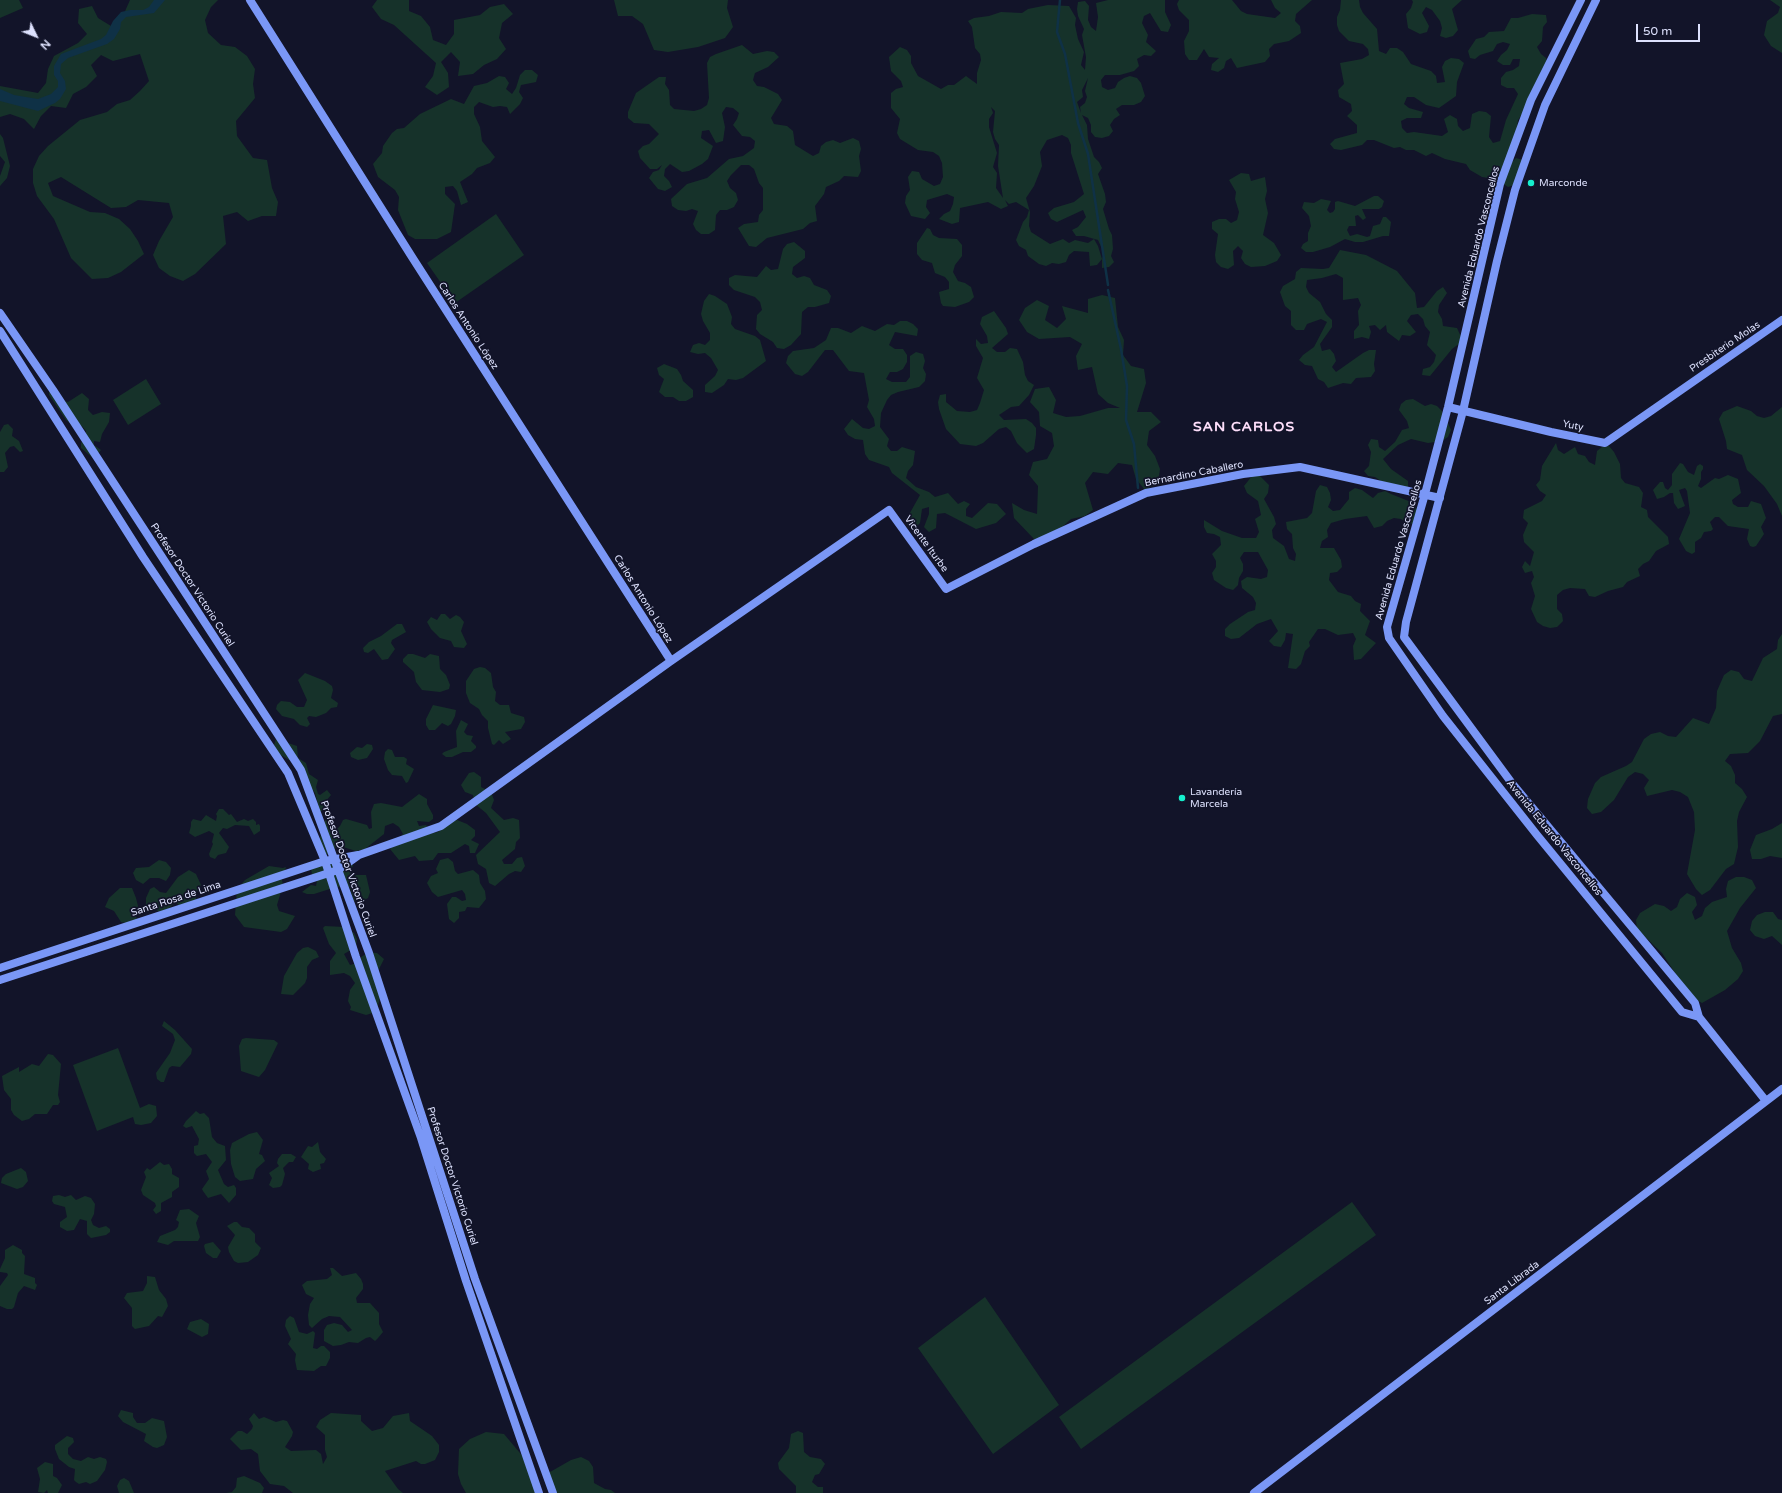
<!DOCTYPE html>
<meta charset="utf-8">
<style>
body{margin:0}
#map{position:relative;width:1782px;height:1493px;overflow:hidden;background:#121429;font-family:"Varela Round",sans-serif}
canvas{display:block}
.north{position:absolute;left:16px;top:16px;width:40px;height:40px;-webkit-text-stroke:3px #121429;paint-order:stroke;rotate:133deg;font-size:11px;font-weight:700;line-height:16px;text-align:center;color:#dde1fd}
.north::after{content:'';display:block;margin:auto;width:14px;height:18px;background:#dde1fd;clip-path:polygon(50% 0,100% 100%,50% 72%,0 100%)}
.scale{position:absolute;left:1636px;top:24px;width:64px;height:18px;box-sizing:border-box;border:2px solid #dde1fd;border-top:0;padding-left:5px;font-size:12px;line-height:14px;white-space:nowrap;color:#dde1fd;-webkit-text-stroke:3px #121429;paint-order:stroke}
</style>
<div id="map">
<canvas width="1782" height="1493"></canvas>
<div class="north">N</div>
<div class="scale">50 m</div>
</div>
<script>
const ctx = document.querySelector('canvas').getContext('2d');
ctx.lineJoin = 'round';
function paint(path, color) { ctx.fillStyle = color; ctx.fill(path, 'evenodd'); }
const poly = rows => new Path2D(rows.map(r => 'M' + r).join(''));
function strokePath(path, color, width, dash) { ctx.strokeStyle = color; ctx.lineWidth = width; ctx.lineCap = dash ? 'butt' : 'round'; ctx.setLineDash(dash || []); ctx.stroke(path); }
function drawText(font, color, halo, rows, align = 'center') {
  ctx.font = font + ' "Varela Round",sans-serif'; ctx.lineWidth = 3.5; ctx.setLineDash([]); ctx.textBaseline = 'middle'; ctx.strokeStyle = halo; ctx.fillStyle = color; for (const [text, x, y, turn = 0] of rows) {
    ctx.save(); ctx.translate(x, y); ctx.rotate((+turn || 0) * Math.PI / 180); ctx.textAlign = isNaN(turn) ? turn : align; if (halo) ctx.strokeText(text, 0, 0); ctx.fillText(text, 0, 0); ctx.restore();
  }
}
paint(poly([
 [0,0,19,0,23,8,0,18],
 [130,0,218,0,211,7,205,20,208,33,221,45,235,47,247,56,255,69,253,84,255,98,236,121,237,136,253,158,267,160,272,188,278,202,276,216,262,216,248,221,237,212,223,216,226,244,195,274,183,281,170,276,159,268,153,255,159,241,173,217,169,203,138,200,126,207,111,208,61,177,48,183,53,196,90,212,105,213,119,219,130,229,138,241,144,254,121,272,108,278,92,279,71,258,54,219,37,196,33,183,33,169,39,156,48,146,80,120,107,112,117,104,130,100,140,91,149,81,140,54,113,61,101,55,91,65,97,76,86,87,73,94,66,108,51,106,41,116,34,129,24,119,10,114,0,117,0,86,38,93,46,83,48,69,54,56,78,43,87,34,78,23,79,9,92,6,98,18,111,26,122,18],
 [377,0,409,0,409,11,421,16,430,27,433,40,446,45,454,34,454,20,480,15,490,7,504,4,513,14,502,23,499,38,506,49,497,59,484,65,473,74,458,76,460,62,451,52,441,62,448,73,449,87,437,95,425,87,433,76,436,63,394,25,381,19,372,7],
 [614,0,728,0,727,8,733,27,725,38,698,47,668,52,654,50,643,24,632,16,618,16],
 [1108,0,1165,0,1165,12,1171,25,1168,32,1161,31,1150,13,1144,16,1142,23,1148,35,1146,42,1156,51,1151,56,1144,55,1137,59,1139,66,1134,71,1120,75,1105,75,1101,80,1102,87,1108,90,1115,88,1118,82,1124,78,1130,76,1137,78,1141,83,1145,96,1141,102,1134,105,1122,105,1116,109,1120,115,1114,119,1110,125,1113,131,1109,136,1102,138,1095,137,1091,132,1091,125,1088,118,1082,115,1087,125,1088,139,1094,157,1099,162,1102,168,1098,174,1105,194,1106,202,1103,209,1109,229,1112,235,1113,249,1111,256,1114,262,1109,267,1102,268,1102,259,1097,265,1090,266,1089,252,1074,251,1069,255,1066,262,1059,264,1052,263,1046,266,1039,264,1028,256,1026,250,1019,246,1016,240,1023,222,1027,217,1029,210,1016,202,1009,204,1005,200,1008,206,1001,209,988,202,960,208,959,222,952,224,939,219,944,214,950,211,953,204,954,197,947,194,927,200,926,207,930,213,925,219,911,216,905,203,906,196,910,190,908,177,912,171,919,172,922,179,934,186,940,184,943,177,942,163,939,156,933,152,918,150,900,139,897,133,900,119,891,108,891,93,896,89,903,87,901,81,891,71,889,57,900,47,907,50,911,56,911,63,918,76,941,89,948,85,954,85,966,76,977,84,977,73,981,60,980,54,975,48,972,27,968,21,974,18,989,16,1001,12,1022,13,1028,9,1048,5,1069,6,1076,18,1075,25,1078,39,1084,52,1081,65,1085,70,1086,57,1082,35,1084,29,1078,16,1077,9,1078,2,1085,1,1089,6,1088,20,1091,27,1096,31,1098,17,1096,3],
 [1088,78,1085,91,1087,97,1085,103,1080,107,1081,113,1077,102,1083,97,1082,90],
 [991,107,995,111,993,132,995,139,999,145,998,166,1003,198,996,188,997,173,993,167,997,153,989,127,989,119,993,113],
 [1062,135,1068,138,1071,145,1071,153,1084,194,1074,202,1054,208,1048,213,1051,219,1057,222,1083,210,1086,217,1078,227,1072,230,1076,236,1084,236,1098,240,1104,253,1102,259,1098,246,1094,239,1088,243,1075,240,1069,243,1063,239,1050,244,1031,232,1029,226,1030,212,1026,198,1034,186,1042,166,1040,152,1047,140],
 [1179,0,1232,0,1241,11,1247,14,1275,18,1281,13,1275,8,1271,0,1312,0,1296,14,1295,21,1300,26,1301,33,1289,41,1274,44,1269,49,1270,56,1265,62,1237,68,1231,58,1226,61,1224,68,1218,72,1211,70,1212,64,1219,58,1209,57,1204,49,1197,60,1189,60,1185,54,1184,41,1189,31,1189,20,1179,10,1177,4],
 [1341,0,1359,0,1360,7,1363,13,1377,29,1379,51,1386,54,1390,48,1397,48,1403,52,1411,64,1431,71,1436,76,1437,83,1445,82,1442,67,1445,61,1451,58,1459,59,1464,63,1457,82,1456,96,1439,108,1426,105,1414,97,1407,97,1404,104,1409,108,1423,112,1421,118,1407,118,1401,121,1402,128,1407,133,1414,132,1442,136,1448,132,1444,119,1450,115,1457,119,1458,126,1463,131,1470,128,1472,114,1479,111,1486,112,1491,116,1489,137,1493,143,1500,141,1506,120,1518,94,1514,88,1507,88,1501,85,1501,78,1506,72,1513,70,1519,66,1520,59,1513,59,1510,65,1503,65,1497,61,1501,55,1507,50,1510,44,1503,42,1497,44,1493,51,1480,55,1475,59,1470,58,1468,51,1476,39,1484,37,1489,32,1504,31,1511,18,1518,18,1532,14,1546,15,1547,22,1543,27,1542,41,1537,47,1541,54,1546,58,1548,65,1526,108,1518,120,1511,163,1516,158,1523,160,1514,185,1508,187,1496,179,1482,177,1470,170,1466,164,1445,159,1432,153,1426,156,1414,150,1406,150,1400,147,1394,148,1374,140,1367,140,1362,145,1341,150,1334,149,1330,144,1335,139,1357,133,1357,125,1347,116,1352,111,1351,104,1339,97,1338,90,1344,84,1340,63,1362,59,1369,55,1368,49,1363,44,1349,41,1339,31,1337,25,1337,17,1340,10],
 [1412,0,1462,0,1452,9,1458,30,1453,36,1446,38,1440,36,1442,28,1440,21,1432,10,1426,7,1422,13,1429,26,1427,32,1420,34,1408,28,1406,14,1411,8,1413,2],
 [1770,0,1782,0,1782,53,1771,46,1764,35,1767,21,1778,13,1780,7],
 [742,45,753,54,767,51,774,52,779,57,768,67,755,73,753,80,757,86,764,87,778,94,782,100,771,118,774,124,787,126,793,131,795,145,813,156,819,153,821,146,826,142,833,140,840,143,853,138,859,141,861,149,859,156,861,171,858,177,844,176,839,181,826,187,824,194,815,206,817,221,810,223,803,229,767,238,756,247,749,246,738,228,744,224,758,222,759,215,763,210,763,188,759,183,754,169,749,165,741,165,731,175,727,181,730,188,736,193,738,200,734,207,727,210,720,210,716,215,715,230,709,234,701,234,696,230,693,224,698,211,692,209,686,211,678,210,672,206,671,199,687,184,707,178,729,159,743,156,754,148,755,141,750,137,742,136,733,125,737,119,739,113,733,108,726,107,722,113,725,127,723,141,716,143,709,130,702,131,701,138,713,146,708,159,702,164,689,171,682,172,670,164,665,169,664,176,669,181,672,187,665,191,658,189,649,178,653,172,659,170,662,165,657,169,650,169,640,158,638,151,643,146,649,144,659,134,649,124,634,123,628,118,628,112,636,93,659,77,666,77,665,84,669,90,670,105,674,109,694,111,701,109,707,105,709,98,707,63,710,57,716,54],
 [525,70,532,70,538,75,536,82,521,85,519,92,523,98,520,104,510,114,507,107,500,106,493,107,479,102,474,107,474,114,480,127,482,141,495,157,490,163,477,168,472,174,460,182,468,202,461,205,457,191,453,186,445,187,445,194,455,204,451,232,437,239,415,239,408,235,398,210,399,197,395,190,378,177,373,164,382,153,383,146,392,133,397,129,404,128,420,114,451,99,464,104,474,86,487,83,499,76,505,77,509,83,506,89,512,94,516,88,520,75],
 [0,134,3,138,10,166,7,178,0,186,0,176,5,162,0,156],
 [1241,173,1249,174,1251,181,1265,177,1267,191,1265,199,1268,213,1263,235,1274,243,1281,255,1277,261,1265,266,1251,267,1245,264,1241,258,1243,251,1238,246,1233,251,1234,265,1228,269,1221,267,1216,262,1215,255,1218,234,1212,229,1212,222,1219,219,1226,219,1231,223,1237,220,1239,212,1235,199,1236,192,1229,180],
 [1374,196,1378,196,1384,201,1382,207,1379,209,1362,209,1366,218,1363,220,1358,215,1355,216,1356,226,1349,226,1347,230,1350,236,1357,234,1367,237,1370,236,1373,226,1380,224,1383,217,1386,217,1391,222,1389,236,1383,236,1363,242,1355,242,1345,239,1330,247,1313,252,1306,252,1301,248,1303,244,1308,241,1308,233,1311,226,1309,216,1302,208,1304,202,1314,203,1321,199,1331,201,1327,210,1330,213,1333,212,1335,209,1335,202,1338,201,1355,206],
 [496,214,524,255,455,303,427,263],
 [927,228,930,229,933,235,939,238,957,239,962,245,962,256,955,265,953,272,958,281,965,283,971,287,974,297,969,302,955,307,943,306,941,303,939,292,949,289,949,282,945,277,935,273,932,263,922,260,917,254,917,243],
 [794,242,805,251,805,258,793,267,792,274,797,278,804,276,810,278,814,285,827,290,831,296,829,303,815,307,808,307,802,312,801,334,791,345,784,349,777,348,773,342,760,334,756,329,757,315,762,310,760,302,755,297,734,290,729,285,729,278,735,275,757,277,766,266,771,270,778,269,783,249,787,244],
 [1340,250,1366,255,1397,271,1415,293,1417,308,1424,307,1437,291,1443,287,1447,293,1439,305,1438,312,1442,319,1443,326,1457,328,1463,341,1452,349,1430,376,1422,375,1423,369,1430,367,1434,362,1436,355,1427,345,1430,332,1425,326,1423,319,1418,314,1411,315,1407,321,1416,332,1410,336,1402,335,1399,341,1387,332,1386,325,1380,330,1375,325,1369,326,1371,332,1369,339,1362,337,1354,339,1354,331,1359,325,1358,311,1361,305,1358,298,1343,300,1343,278,1336,274,1322,278,1307,280,1306,287,1309,293,1320,302,1326,314,1332,320,1332,327,1320,344,1322,351,1330,349,1334,354,1336,361,1332,367,1336,372,1363,353,1369,350,1376,350,1374,364,1375,371,1371,377,1356,378,1351,384,1343,383,1328,388,1324,382,1318,379,1312,366,1305,365,1299,360,1303,355,1314,347,1327,322,1321,319,1307,324,1304,330,1296,330,1291,325,1291,311,1285,306,1280,292,1283,286,1295,279,1296,272,1301,268,1323,269,1329,268],
 [709,294,715,296,727,304,732,317,731,324,735,329,755,336,760,340,766,361,743,378,736,380,728,379,724,385,712,393,705,392,705,385,715,376,718,370,711,358,705,353,698,354,690,352,693,345,699,343,705,345,710,340,710,333,703,321,701,314,704,301],
 [1102,295,1115,298,1118,327,1124,340,1123,355,1131,366,1144,369,1146,383,1137,412,1151,412,1161,422,1149,431,1147,445,1155,456,1160,469,1158,483,1145,490,1136,479,1132,465,1118,463,1108,474,1093,472,1085,483,1093,510,1085,516,1071,519,1049,539,1034,539,1014,518,1012,503,1024,510,1037,514,1038,486,1029,475,1033,462,1047,459,1054,446,1052,433,1040,426,1039,412,1030,402,1035,389,1049,387,1056,400,1053,413,1066,417,1080,416,1108,408,1120,408,1108,403,1098,394,1092,367,1078,370,1076,356,1082,344,1070,337,1039,339,1027,332,1019,320,1025,308,1037,300,1049,306,1045,320,1057,328,1066,319,1062,306,1088,313,1088,299],
 [994,311,1006,328,1008,334,992,348,997,352,1005,352,1010,348,1017,349,1023,362,1025,375,1028,381,1034,385,1029,395,1019,406,1011,407,999,415,1004,420,1026,419,1032,423,1036,428,1036,435,1034,449,1027,453,1017,443,1011,431,1006,427,999,429,983,443,976,446,960,444,946,429,939,409,938,402,940,395,946,394,946,402,957,411,970,412,977,410,980,403,984,390,977,378,983,358,976,346,976,339,981,344,988,343,987,336,980,324,982,317],
 [900,321,907,321,913,324,918,329,917,336,895,332,889,345,895,349,903,349,907,355,907,362,903,369,897,372,890,372,886,379,892,382,906,382,910,377,910,356,916,352,923,354,925,361,923,368,926,374,925,381,919,387,898,392,891,395,887,400,881,413,880,427,889,439,887,446,891,451,897,451,902,447,915,451,913,465,908,471,906,478,916,487,929,492,935,497,948,493,958,504,964,501,970,504,966,509,966,516,972,518,988,503,997,504,1006,514,996,523,976,529,945,513,937,514,936,528,929,532,924,527,929,514,929,507,922,509,920,523,915,528,908,527,906,520,920,495,892,473,889,467,869,460,865,454,863,440,855,439,848,435,844,429,852,419,863,428,869,429,875,426,874,419,867,407,869,400,864,373,849,371,833,350,825,350,808,372,802,376,795,374,786,363,788,356,793,351,814,348,826,340,831,328,838,328,851,333,862,326,875,331,887,324,894,325],
 [664,364,677,369,681,375,683,381,693,390,693,397,686,401,679,401,673,397,665,397,659,392,664,379,659,375,657,368],
 [146,379,161,404,128,425,113,400],
 [52,391,63,401,68,402,82,393,89,399,88,410,93,415,102,412,110,413,109,422,102,434,100,442,94,441,94,445,101,450,94,459,81,448,81,443,86,437,86,431,82,426,72,425,66,420,49,395,49,392],
 [1413,399,1425,406,1431,404,1437,406,1442,411,1443,418,1448,423,1451,430,1448,437,1442,441,1428,443,1411,439,1398,445,1383,459,1391,469,1408,481,1408,488,1387,485,1375,477,1368,476,1364,471,1369,466,1371,452,1368,445,1371,439,1378,440,1379,447,1385,451,1395,442,1402,430,1409,428,1407,421,1399,410,1401,404,1406,400],
 [1737,406,1751,411,1757,416,1764,418,1771,416,1782,407,1782,516,1777,504,1764,486,1747,470,1742,455,1727,449,1726,441,1719,419,1723,412],
 [8,424,13,429,12,436,19,441,23,451,20,452,14,446,10,447,5,453,8,467,4,472,0,472,0,432,4,425],
 [1556,443,1558,450,1564,454,1575,447,1578,454,1585,456,1589,462,1595,465,1597,451,1602,447,1609,446,1614,452,1620,464,1621,478,1625,483,1639,487,1643,493,1641,507,1647,510,1648,517,1668,537,1669,544,1656,551,1649,561,1643,564,1638,569,1640,576,1627,582,1623,587,1608,591,1595,597,1589,596,1585,589,1570,588,1563,590,1557,595,1557,609,1562,614,1563,621,1557,627,1550,628,1543,626,1537,622,1531,609,1535,596,1531,583,1534,577,1532,571,1525,573,1522,567,1525,561,1530,566,1534,552,1524,542,1523,535,1528,523,1523,518,1524,510,1542,501,1546,495,1540,491,1536,485,1540,480,1542,466],
 [1680,463,1683,464,1688,472,1694,475,1697,466,1700,464,1703,466,1703,469,1701,472,1701,479,1698,486,1701,488,1715,478,1719,479,1728,475,1738,479,1741,493,1732,500,1733,504,1738,507,1748,507,1751,501,1761,504,1766,518,1761,527,1764,534,1756,546,1753,547,1750,546,1747,539,1749,529,1728,526,1719,517,1715,517,1710,522,1713,529,1711,531,1704,532,1701,538,1695,542,1695,552,1692,554,1686,551,1679,539,1690,513,1687,491,1685,488,1679,490,1685,506,1678,509,1674,503,1673,493,1670,493,1664,497,1657,499,1653,490,1660,482,1663,482,1665,488,1668,490,1672,485,1672,474],
 [1259,475,1269,485,1268,493,1264,499,1274,517,1276,524,1272,530,1273,538,1284,546,1289,559,1295,561,1296,554,1293,548,1292,534,1287,529,1286,522,1307,518,1312,513,1316,491,1320,485,1327,487,1330,493,1331,500,1328,507,1333,511,1340,510,1349,499,1349,492,1355,488,1362,490,1373,498,1378,493,1385,491,1391,494,1411,502,1420,512,1414,524,1407,523,1401,519,1394,518,1387,521,1382,526,1374,528,1367,516,1345,519,1331,523,1327,530,1328,537,1322,541,1320,548,1334,548,1341,560,1342,567,1337,572,1330,573,1329,580,1338,592,1351,596,1355,601,1361,604,1360,611,1370,621,1365,635,1376,643,1361,659,1354,660,1353,646,1356,639,1353,633,1338,635,1325,629,1318,629,1309,642,1310,646,1305,651,1301,664,1296,669,1288,668,1293,634,1286,633,1285,640,1281,647,1274,646,1269,641,1278,631,1271,619,1257,624,1239,638,1231,639,1225,636,1225,629,1230,624,1248,612,1255,610,1256,603,1253,597,1242,588,1241,581,1247,577,1261,579,1267,577,1268,570,1258,552,1244,552,1240,558,1243,564,1243,571,1239,578,1238,585,1233,590,1226,588,1214,580,1212,573,1216,567,1216,561,1212,554,1221,545,1220,537,1214,534,1207,533,1204,527,1204,520,1222,531,1242,538,1256,538,1259,532,1255,519,1261,515,1258,501,1247,493,1244,486,1252,476],
 [441,614,445,614,450,619,456,615,460,617,464,622,461,631,467,644,464,648,454,647,451,641,440,638,431,629,427,622,431,617,437,620],
 [397,624,402,624,406,632,392,640,391,643,395,649,388,659,382,660,374,649,368,653,364,652,363,648,369,642,381,636],
 [1782,634,1782,714,1773,716,1760,741,1748,753,1730,754,1725,761,1731,766,1735,775,1735,783,1742,789,1747,797,1739,812,1737,821,1738,847,1734,864,1726,869,1710,890,1702,895,1696,889,1687,874,1695,830,1694,812,1688,797,1680,792,1672,790,1647,796,1644,788,1649,780,1643,774,1635,772,1628,777,1614,800,1601,812,1592,814,1587,808,1588,799,1595,783,1601,777,1626,766,1632,762,1644,739,1651,734,1660,732,1668,736,1676,737,1693,718,1709,724,1716,708,1717,691,1724,675,1731,670,1739,672,1744,679,1752,681,1763,658,1777,649,1778,640],
 [408,654,413,654,425,658,430,654,439,656,440,669,446,675,450,685,449,689,440,692,422,690,416,682,414,672,403,662,403,659],
 [480,667,485,668,491,673,493,687,496,692,495,701,500,705,509,705,511,713,524,717,525,722,521,729,505,732,511,739,503,744,499,740,494,745,492,744,488,728,488,721,482,715,479,709,470,703,466,693,466,681,474,669],
 [305,673,325,681,332,686,333,690,331,698,338,703,337,707,331,708,326,713,316,717,309,716,307,718,310,724,307,727,300,725,294,719,282,716,276,709,277,705,281,701,290,702,297,707,304,707,307,700,298,680],
 [433,705,456,710,455,716,451,724,448,726,442,723,435,730,429,730,426,725,426,719],
 [461,720,468,724,464,732,467,735,473,736,471,741,476,746,476,748,471,752,463,752,452,757,446,757,442,754,444,752,457,747,456,731],
 [276,739,297,746,298,758,306,763,309,774,318,780,316,787,318,794,320,795,327,790,331,795,325,802,323,811,320,811,315,793,291,761,277,753,274,745],
 [367,744,372,745,373,749,367,758,358,760,351,757,350,753,357,747,362,748],
 [388,749,392,750,395,757,404,757,407,759,406,764,414,769,408,782,406,783,402,776,392,775,388,770,384,759,385,752],
 [474,772,481,777,481,787,491,792,494,800,491,808,504,820,513,818,519,820,520,838,516,842,515,849,502,860,504,864,512,864,517,858,522,857,525,866,521,872,515,871,509,874,495,886,489,883,486,869,478,864,476,855,500,832,486,813,475,804,473,795,465,792,461,785,469,773],
 [419,794,427,799,427,804,433,815,433,819,429,822,417,821,419,826,426,825,429,829,428,834,438,832,450,822,457,820,467,824,475,830,475,836,471,840,479,844,475,853,470,853,469,846,465,844,451,853,438,853,433,860,419,861,415,856,399,860,390,849,403,834,399,827,393,823,385,826,384,834,365,849,356,851,340,846,336,847,330,855,324,853,319,841,326,818,329,829,333,833,340,826,343,820,346,819,367,825,369,829,372,828,371,812,374,804,381,803,402,807],
 [219,809,223,809,229,815,231,814,237,822,244,819,248,821,253,819,256,822,256,825,259,824,260,826,260,831,254,835,249,826,235,825,227,829,223,828,219,833,229,847,226,853,218,855,215,859,210,857,209,854,213,844,212,842,214,834,209,831,195,837,189,833,191,826,191,822,193,819,201,821,206,815,216,821,217,816,216,814],
 [1782,823,1782,858,1770,856,1761,859,1752,859,1750,850,1756,835,1772,829],
 [448,858,453,862,455,871,458,874,473,870,479,875,480,883,485,891,486,899,479,908,467,907,465,911,459,912,459,918,454,923,449,919,447,904,452,897,456,897,462,901,466,900,465,894,462,890,438,897,432,892,427,883,431,876,438,873,436,869,440,860],
 [341,859,353,865,350,875,352,880,356,875,366,875,370,892,368,898,363,901,354,901,350,888,347,886,336,887,314,894,307,894,302,892,311,885,316,886,317,881,312,875,311,867],
 [159,860,166,862,171,868,170,875,166,881,159,878,150,878,143,884,136,880,133,873,136,868,149,867],
 [269,866,283,868,286,867,282,880,283,885,277,905,279,911,295,916,287,929,281,932,244,927,235,915,237,889,245,880],
 [189,870,196,874,201,885,197,892,196,900,180,907,176,902,167,910,160,912,146,905,146,898,150,889,154,887,160,892,166,893,178,877],
 [1736,877,1744,877,1752,880,1756,888,1740,908,1727,931,1732,948,1741,963,1743,971,1738,979,1725,990,1702,1003,1690,996,1662,953,1637,929,1636,920,1640,913,1655,904,1664,906,1671,911,1677,907,1680,899,1687,893,1695,897,1697,905,1692,912,1695,920,1702,916,1705,908,1712,902,1727,897,1726,889,1728,881],
 [120,888,132,888,136,898,138,906,135,915,137,919,131,924,121,922,114,911,105,907,109,898],
 [1765,912,1773,912,1778,919,1782,920,1782,945,1772,936,1764,939,1755,936,1750,930,1752,921,1757,915],
 [325,926,344,927,354,933,357,939,356,947,344,954,350,965,361,962,361,957,369,952,377,953,384,959,377,973,381,995,376,1012,366,1015,350,1010,351,1007,348,1001,350,990,355,983,350,976,344,973,330,975,330,961,336,953,329,944,323,928],
 [308,947,316,951,319,957,312,960,307,967,307,978,305,983,293,995,281,994,284,976,297,953,303,948],
 [164,1021,175,1030,192,1049,191,1054,180,1067,172,1066,169,1068,164,1082,161,1082,157,1079,156,1073,170,1053,175,1040,173,1034,162,1026],
 [246,1038,274,1040,278,1043,265,1070,259,1077,241,1071,239,1046,242,1039],
 [118,1048,140,1108,149,1104,156,1106,157,1116,151,1123,141,1125,135,1124,133,1117,97,1131,73,1065],
 [48,1054,53,1055,61,1064,58,1095,60,1102,58,1105,53,1105,47,1114,35,1114,29,1119,22,1121,14,1115,11,1110,11,1099,4,1090,2,1076,19,1067,19,1072,32,1064,39,1066],
 [196,1111,200,1114,204,1113,209,1118,212,1137,217,1143,225,1146,226,1160,218,1170,224,1184,228,1187,234,1185,236,1188,236,1195,229,1203,221,1194,208,1198,203,1191,202,1189,209,1179,206,1171,212,1162,206,1154,197,1156,194,1153,194,1146,198,1145,199,1139,192,1126,186,1128,183,1126,186,1121],
 [257,1132,263,1140,259,1154,262,1155,265,1161,256,1169,253,1179,240,1181,235,1177,231,1164,230,1150,232,1143,249,1134],
 [318,1142,320,1152,326,1159,324,1163,320,1164,321,1169,313,1172,308,1169,309,1164,301,1157,308,1146,312,1147],
 [282,1154,291,1154,296,1157,293,1162,289,1162,283,1168,285,1174,282,1185,280,1187,273,1188,269,1185,272,1178,269,1173,279,1166,277,1163,278,1159],
 [160,1162,164,1165,169,1164,172,1169,172,1174,179,1178,179,1187,172,1192,172,1197,161,1203,161,1211,156,1214,153,1210,156,1206,155,1203,143,1195,141,1190,146,1177,144,1172,147,1168,150,1170],
 [21,1168,26,1172,28,1181,23,1187,17,1189,1,1183,2,1178,6,1174],
 [59,1195,65,1197,71,1195,76,1200,85,1196,91,1198,95,1204,94,1214,91,1220,93,1225,99,1228,106,1226,110,1229,110,1232,106,1235,91,1238,87,1234,87,1221,80,1219,74,1230,67,1231,60,1227,60,1222,67,1217,65,1207,54,1204,52,1201,53,1196],
 [1352,1202,1376,1235,1081,1449,1059,1417],
 [189,1209,199,1216,196,1223,200,1237,198,1241,174,1241,168,1245,157,1242,160,1236,175,1230,178,1227,179,1222,176,1220,180,1210],
 [234,1222,237,1222,242,1227,249,1228,255,1234,255,1242,261,1248,258,1255,248,1262,238,1263,234,1261,229,1252,228,1247,235,1235,227,1226],
 [213,1242,221,1251,217,1258,213,1258,206,1253,204,1246,205,1244],
 [13,1245,22,1250,22,1253,25,1256,24,1274,35,1278,35,1283,37,1285,35,1290,24,1286,18,1293,14,1307,12,1309,7,1309,0,1306,0,1286,8,1275,7,1273,0,1272,0,1269,5,1258,5,1250],
 [330,1268,333,1268,342,1276,356,1273,361,1279,363,1284,363,1289,356,1298,357,1303,370,1303,379,1313,379,1324,383,1332,378,1338,375,1341,370,1337,366,1338,358,1343,349,1342,341,1345,333,1346,324,1341,324,1330,327,1325,334,1323,342,1325,348,1332,352,1330,340,1317,329,1316,322,1319,312,1328,309,1325,308,1315,310,1304,314,1298,306,1294,302,1285,307,1281,327,1279,332,1275],
 [147,1276,155,1277,159,1290,166,1299,168,1306,162,1317,158,1316,149,1326,135,1329,132,1326,132,1308,124,1298,127,1293,143,1291,147,1283],
 [985,1297,1059,1405,993,1454,918,1348],
 [290,1316,294,1318,299,1332,307,1334,313,1331,315,1333,313,1348,317,1349,321,1346,324,1346,330,1352,330,1358,326,1366,321,1366,314,1371,297,1370,295,1360,296,1354,288,1344,291,1339,285,1326,286,1320],
 [201,1319,209,1324,208,1334,202,1337,187,1329,190,1322],
 [121,1410,133,1413,133,1417,137,1423,145,1423,152,1418,164,1421,167,1437,164,1445,157,1448,153,1447,144,1441,146,1434,123,1422,118,1416],
 [254,1413,259,1419,264,1417,276,1422,283,1420,287,1421,293,1432,292,1436,285,1447,291,1451,316,1450,321,1454,323,1464,327,1457,325,1450,325,1435,316,1427,320,1420,331,1413,361,1415,361,1421,372,1431,383,1428,393,1416,409,1413,410,1421,432,1436,439,1445,439,1452,435,1460,425,1464,421,1464,416,1461,385,1471,398,1489,403,1493,293,1493,284,1486,270,1484,260,1471,258,1454,251,1449,241,1450,230,1439,238,1431,242,1431,247,1434,252,1429,253,1426,249,1419],
 [798,1431,803,1433,804,1452,810,1457,821,1459,825,1464,819,1474,815,1475,812,1482,818,1487,823,1487,823,1493,796,1493,796,1486,779,1469,778,1463,789,1448,791,1434],
 [486,1432,504,1434,525,1459,537,1493,466,1493,461,1484,458,1474,459,1449,470,1439],
 [67,1436,73,1438,74,1442,68,1448,68,1454,73,1459,81,1461,88,1457,94,1459,100,1457,106,1459,107,1462,105,1470,97,1481,90,1484,86,1482,79,1484,76,1482,74,1480,75,1469,69,1467,59,1459,55,1449,55,1445],
 [581,1457,589,1461,593,1467,594,1483,605,1489,611,1490,615,1493,550,1493,546,1485,543,1476,571,1460],
 [45,1462,53,1464,53,1476,57,1478,62,1485,58,1493,48,1493,47,1490,44,1493,38,1492,40,1479,37,1468],
 [244,1476,260,1483,264,1488,262,1493,226,1493,232,1492,236,1487,237,1478],
 [124,1478,129,1481,134,1493,119,1493,117,1486,120,1480]
]), '#16322a');
paint(poly([
 [154,0,165,0,154,13,126,17,121,22,120,29,114,39,107,44,68,58,61,64,60,73,65,81,66,89,60,99,55,103,38,111,0,101,0,89,14,95,38,99,51,94,58,87,58,81,54,75,54,66,61,54,101,39,106,35,113,21,121,12,130,10,143,10,149,7]
]), '#0f3146');
strokePath(poly([
 [1060,0,1057,32,1065,54,1078,123,1088,154,1108,285],
 [1108,290,1121,349,1127,386,1126,420,1134,444,1138,488]
]), '#0f3146', 2.5);
strokePath(poly([
 [250,0,412,257,671,661],
 [1581,0,1531,100,1500,184,1448,407,1425,494,1387,627,1389,638,1443,716,1537,835,1682,1012,1699,1017],
 [1596,0,1545,105,1515,190,1497,261,1463,411,1406,622,1404,637,1511,782,1695,1003,1699,1017,1766,1101],
 [0,313,53,390,301,770,369,953,475,1279,553,1493],
 [0,331,143,557,288,773,325,861,356,957,421,1138,466,1281,539,1493],
 [1448,407,1551,432,1605,443,1782,320],
 [0,968,325,861,358,855],
 [0,980,338,870,359,855,441,826,671,661,889,510,946,589,1034,544,1146,493,1243,474,1300,467,1440,498],
 [1254,1493,1782,1089]
]), '#7a97f6', 8);
for (const [x, y, r, color] of [
 [1531,183,4,"#16efcd"],
 [1182,798,4,"#16efcd"]
]) { const dot = new Path2D(); dot.arc(x, y, r, 0, 2 * Math.PI); ctx.fillStyle = color; ctx.fill(dot); strokePath(dot, '#121429', 1.5); }
drawText('10px', '#dde1fd', '#121429', [
 ["Marconde",1539,183],
 ["Lavandería",1190,792],
 ["Marcela",1190,804]
], 'left');
drawText('10px', '#dde1fd', '#121429', [
 ["Avenida Eduardo Vasconcellos",1479,237,-76],
 ["Carlos Antonio López",468,326,57],
 ["Presbiterio Molas",1725,347,-34],
 ["Yuty",1573,426,11],
 ["Bernardino Caballero",1194,474,-11],
 ["Vicente Iturbe",926,544,54],
 ["Avenida Eduardo Vasconcellos",1399,550,-74],
 ["Profesor Doctor Victorio Curiel",192,585,57],
 ["Carlos Antonio López",643,599,58],
 ["Avenida Eduardo Vasconcellos",1554,838,51],
 ["Profesor Doctor Victorio Curiel",348,869,70],
 ["Santa Rosa de Lima",176,899,-18],
 ["Profesor Doctor Victorio Curiel",452,1176,72],
 ["Santa Librada",1512,1283,-37]
]);
ctx.letterSpacing = '1px';
drawText('bold 14px', '#fddefa', '#121429', [
 ["SAN CARLOS",1244,427]
]);
ctx.letterSpacing = '0px';
</script>
